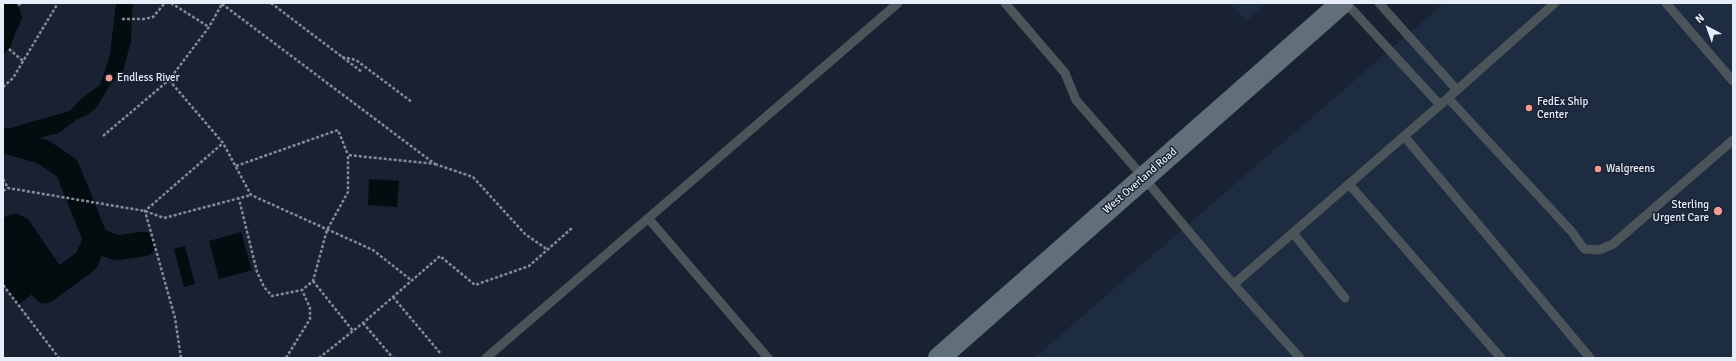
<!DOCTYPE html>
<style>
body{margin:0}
#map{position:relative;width:1736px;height:361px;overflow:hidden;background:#182232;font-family:Signika,sans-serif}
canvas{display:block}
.frame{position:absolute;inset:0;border:4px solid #e6edf8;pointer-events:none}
.north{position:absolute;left:1688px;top:8px;width:40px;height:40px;-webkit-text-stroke:3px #182232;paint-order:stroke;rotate:319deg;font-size:11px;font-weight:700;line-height:16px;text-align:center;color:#e6edf8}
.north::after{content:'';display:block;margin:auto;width:14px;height:18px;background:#e6edf8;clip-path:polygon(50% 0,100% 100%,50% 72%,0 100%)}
</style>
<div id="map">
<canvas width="1736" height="361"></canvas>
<div class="frame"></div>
<div class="north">N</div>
</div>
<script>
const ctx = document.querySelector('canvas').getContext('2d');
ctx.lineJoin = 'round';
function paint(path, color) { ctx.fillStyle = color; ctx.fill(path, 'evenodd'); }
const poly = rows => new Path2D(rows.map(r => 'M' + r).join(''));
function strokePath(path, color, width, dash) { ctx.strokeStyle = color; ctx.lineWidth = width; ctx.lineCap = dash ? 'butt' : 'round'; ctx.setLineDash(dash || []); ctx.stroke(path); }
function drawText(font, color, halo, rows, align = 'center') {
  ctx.font = font + ' Signika,sans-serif'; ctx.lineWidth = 3; ctx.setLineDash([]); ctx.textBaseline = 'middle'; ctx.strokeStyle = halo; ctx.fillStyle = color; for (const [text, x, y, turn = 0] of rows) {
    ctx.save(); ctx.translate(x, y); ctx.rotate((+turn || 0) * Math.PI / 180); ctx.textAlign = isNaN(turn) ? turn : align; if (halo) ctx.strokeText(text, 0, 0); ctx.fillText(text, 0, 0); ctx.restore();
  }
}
paint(poly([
 [1230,3,1267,3,1246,21],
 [1444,3,1733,3,1733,358,1034,358]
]), '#1e2c41');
paint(poly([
 [3,3,16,3,20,9,22,19,14,36,11,46,3,55],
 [116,3,134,3,132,10,131,41,123,71,110,85,96,108,87,115,76,120,59,133,3,147,3,130,70,111,81,99,100,85,110,55],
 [369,179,399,181,397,207,368,205],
 [16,213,28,219,63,270,18,305,3,282,3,219,5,217],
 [241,232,252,270,219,279,209,241],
 [185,246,195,284,184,287,174,249]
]), '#010d0f');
strokePath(poly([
 [3,140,43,152,67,168,96,240,86,261,45,291,22,260],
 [96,240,117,248,143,244]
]), '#010d0f', 25);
strokePath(poly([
 [171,3,209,27],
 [271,3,362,72],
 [222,4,435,164,348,155,348,192,327,230,313,281,302,290,272,296,264,287,257,272,239,199],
 [18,5,22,3],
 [122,19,144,19,153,17,165,3],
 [9,49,23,61],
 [342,57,356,60,412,102],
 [169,80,223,143,251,195,373,250,411,280],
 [3,87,13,78,58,3],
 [103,136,169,80,209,27,222,4],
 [435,164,473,177,525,234,548,250],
 [236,166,338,130,348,155],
 [3,179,8,188],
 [3,191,8,188,145,211,164,218,251,195],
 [313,281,353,331],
 [3,285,59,358],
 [393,297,441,354],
 [363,323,393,358],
 [181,358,175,318,145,211,223,143],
 [286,358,310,319,310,308,302,290],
 [319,358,363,323,440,256,475,285,529,266,572,228]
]), '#848c9a', 2.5, [3, 2]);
strokePath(poly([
 [1005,3,1065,73,1076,100,1144,178,1221,270,1300,358],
 [1346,3,1440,105],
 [1379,3,1457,90],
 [1666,3,1733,81],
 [1448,98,1572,232,1584,249,1599,250,1613,244,1733,140],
 [1404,136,1590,358],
 [1349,184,1501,358],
 [648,218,768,358],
 [1293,233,1345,298],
 [1234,284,1448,98,1555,3],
 [486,358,898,3]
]), '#4b5459', 9);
strokePath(poly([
 [939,358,1342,3]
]), '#617078', 22);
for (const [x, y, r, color] of [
 [109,78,4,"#f59c90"],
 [1529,108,4,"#f59c90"],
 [1598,169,4,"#f59c90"],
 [1718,211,5,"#f59c90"]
]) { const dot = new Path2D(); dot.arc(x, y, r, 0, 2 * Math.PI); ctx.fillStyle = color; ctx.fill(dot); strokePath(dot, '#182232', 1.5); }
drawText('11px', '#e6edf8', '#182232', [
 ["Endless River",117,78],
 ["FedEx Ship",1537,102],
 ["Center",1537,115],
 ["Walgreens",1606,169],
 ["Sterling",1709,205,"right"],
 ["Urgent Care",1709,218,"right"]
], 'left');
drawText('11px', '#e6edf8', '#182232', [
 ["West Overland Road",1140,181,-41]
]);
</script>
